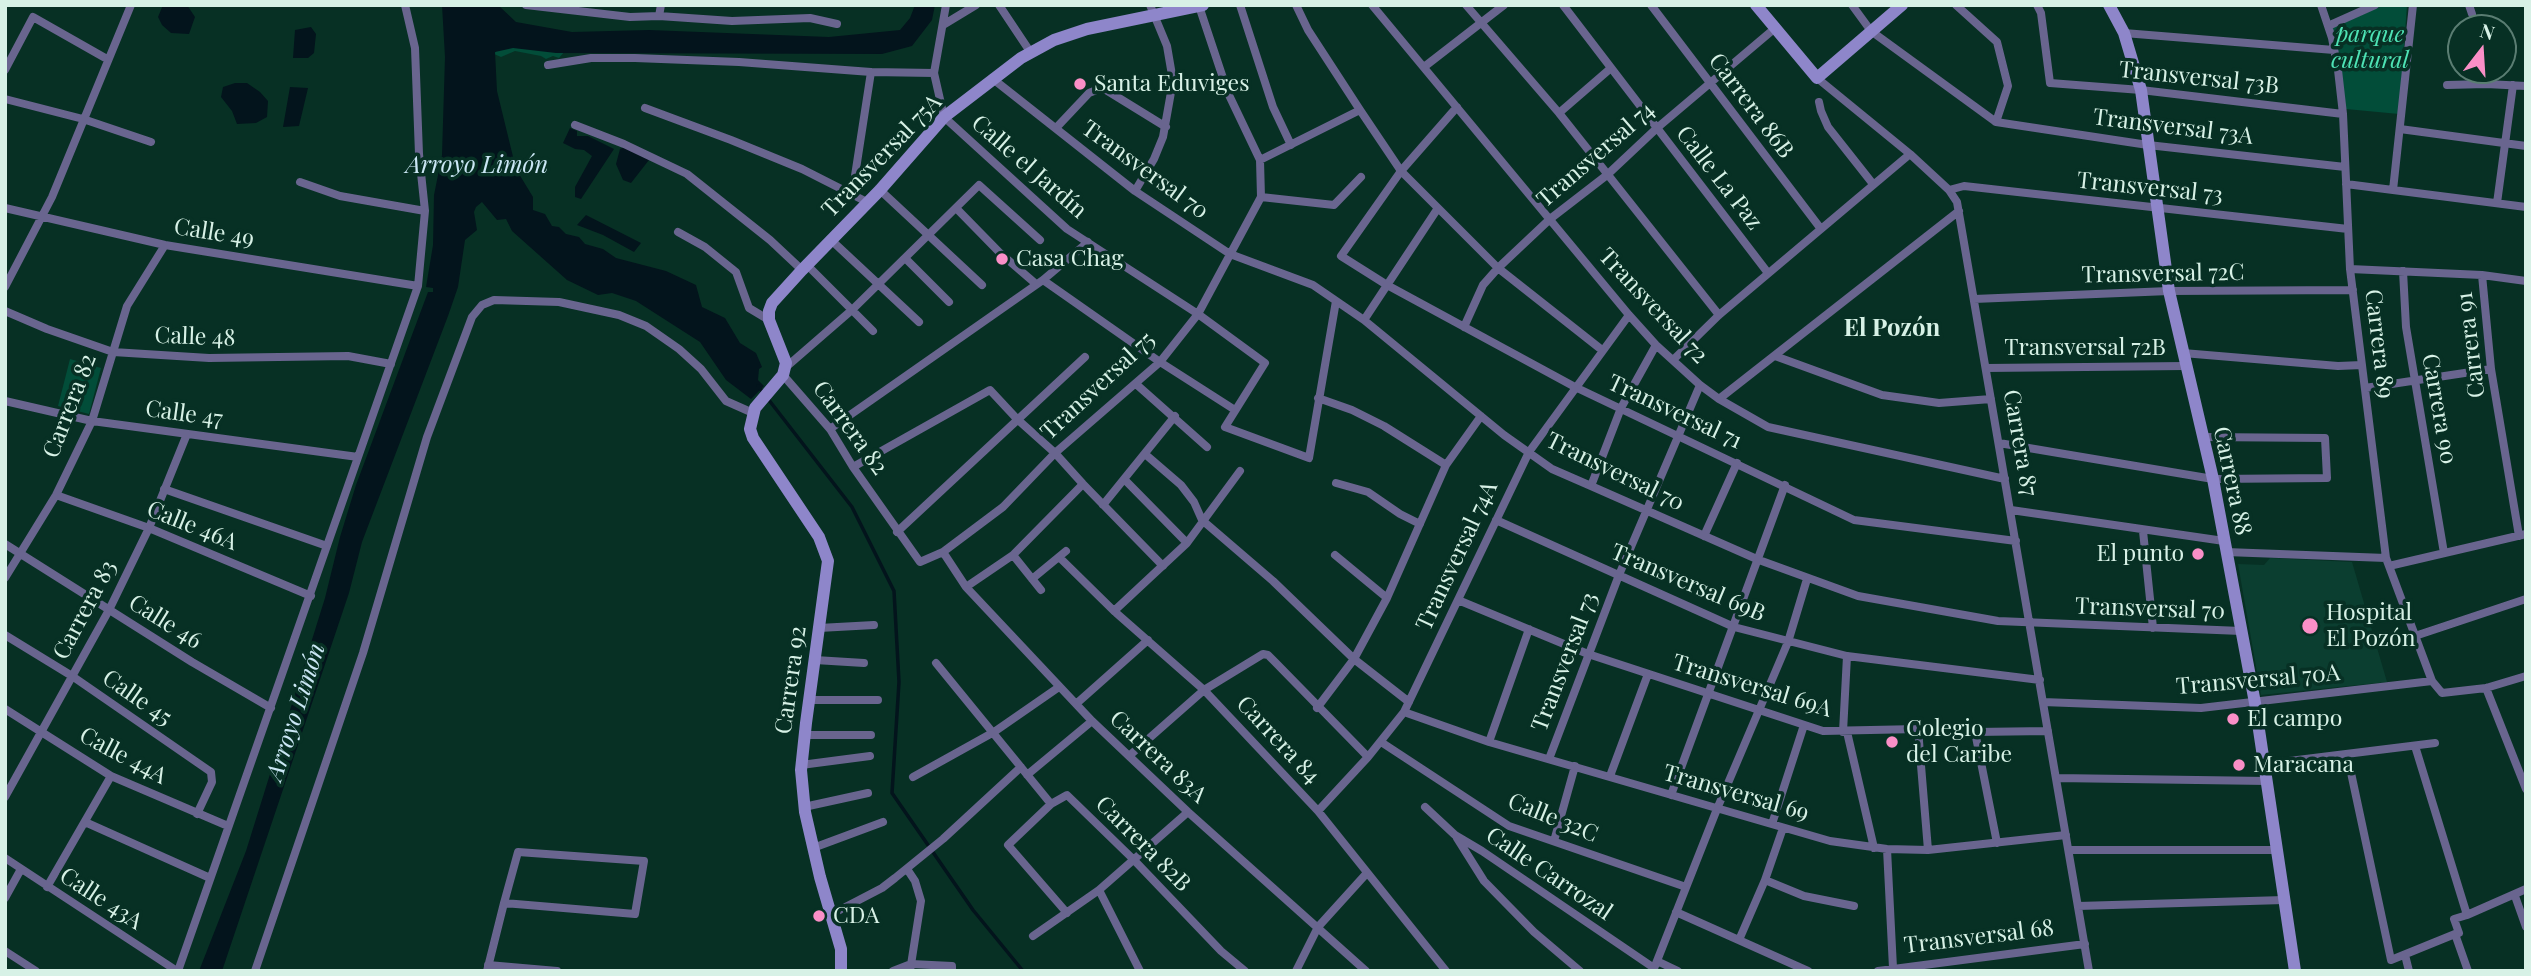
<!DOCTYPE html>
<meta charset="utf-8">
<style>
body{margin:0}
#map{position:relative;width:2531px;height:976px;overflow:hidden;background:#073024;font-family:"Playfair Display",serif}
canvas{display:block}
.frame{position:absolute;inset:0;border:7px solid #d7f1e6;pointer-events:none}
.north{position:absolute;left:2447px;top:14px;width:70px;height:70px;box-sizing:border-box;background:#073024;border:2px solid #5a7d72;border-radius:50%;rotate:17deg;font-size:19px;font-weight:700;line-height:28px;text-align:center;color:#d7f1e6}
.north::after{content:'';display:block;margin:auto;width:24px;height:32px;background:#fa8fc7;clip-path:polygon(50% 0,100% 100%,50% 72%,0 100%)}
</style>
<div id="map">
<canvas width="2531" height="976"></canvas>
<div class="frame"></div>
<div class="north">N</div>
</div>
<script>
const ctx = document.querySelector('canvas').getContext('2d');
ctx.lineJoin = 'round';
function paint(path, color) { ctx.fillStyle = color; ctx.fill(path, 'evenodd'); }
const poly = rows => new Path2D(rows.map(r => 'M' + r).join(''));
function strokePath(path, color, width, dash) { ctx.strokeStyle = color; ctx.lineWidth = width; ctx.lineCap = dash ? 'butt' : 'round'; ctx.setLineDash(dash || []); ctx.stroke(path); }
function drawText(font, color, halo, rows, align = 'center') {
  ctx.font = font + ' "Playfair Display",serif'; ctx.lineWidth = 7; ctx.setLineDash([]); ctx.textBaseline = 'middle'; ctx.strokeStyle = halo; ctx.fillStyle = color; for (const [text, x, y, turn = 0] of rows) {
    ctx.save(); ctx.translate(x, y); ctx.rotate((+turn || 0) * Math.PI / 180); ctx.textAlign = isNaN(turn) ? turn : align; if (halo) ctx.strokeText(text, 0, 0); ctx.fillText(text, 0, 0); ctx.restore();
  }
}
paint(poly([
 [2270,558,2352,562,2387,682,2261,695,2238,564,2264,565]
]), '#0b3e30');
paint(poly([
 [2384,5,2407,5,2399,114,2346,109,2332,28],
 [505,44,565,51,559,58,553,56,546,59,541,56,515,51,501,57,494,54,499,47],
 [70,359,101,368,89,414,58,406]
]), '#024d39');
paint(poly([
 [163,5,187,5,195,17,189,34,171,33,162,25,158,17],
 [442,5,498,5,516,22,572,32,649,30,829,37,900,30,910,18,915,5,935,5,932,20,912,46,882,54,556,53,513,48,495,52,497,91,516,169,533,197,533,210,545,214,552,226,559,227,566,234,579,237,585,244,603,249,616,258,666,271,696,285,702,307,725,318,740,343,756,353,762,367,759,369,758,380,764,386,751,399,726,380,700,342,636,301,612,293,598,295,567,280,512,231,506,219,497,220,482,202,476,207,474,212,477,230,465,240,458,287,448,316,362,542,349,593,222,971,199,971,246,851,325,598,340,537,356,485,428,292,433,292,433,288,426,287,433,245,434,195,442,155,445,57],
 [311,27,316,34,314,53,308,58,293,58,295,30],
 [235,83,247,83,260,92,268,101,267,117,256,123,237,124,232,111,221,97,223,87],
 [290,87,308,88,299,126,283,127],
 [570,128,577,131,577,136,588,136,614,149,581,199,575,197,575,187,592,156,584,150,575,149,563,143],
 [624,147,649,160,631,183,623,180,616,164,620,149],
 [586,215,641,243,634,252,603,235,577,225]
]), '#03141c');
strokePath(poly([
 [758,386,852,507,894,591,899,682,892,793,973,910,1023,971]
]), '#03141c', 3.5);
strokePath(poly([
 [526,5,630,17,659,16,732,21,810,18,837,24],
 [946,5,934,73,944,117,1067,229,1198,314,1265,363,1225,427,1309,458,1336,301],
 [999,5,1031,53],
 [1240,5,1273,107,1291,145],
 [1296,5,1308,30,1360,110,1401,171,1498,268,1602,350],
 [1372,5,1629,315,1656,345,1700,385,1719,399,1768,427,2005,479],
 [1466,5,1559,113,1719,315],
 [1563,5,1768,273],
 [1651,5,1821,229],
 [1852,5,1871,31,1996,122,2148,145,2345,167],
 [1956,5,1997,42,2008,86,1996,122],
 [2037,5,2041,13,2050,83,2141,90,2343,114],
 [2321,5,2332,38,2338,70,2343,114,2350,269,2386,558,2432,681,2442,693,2486,688,2526,676],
 [2469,5,2472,14],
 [659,16,661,5],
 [943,25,976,5],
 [2328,26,2375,5],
 [2124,33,2334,50],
 [548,65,591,58,635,58,739,62,871,72,934,73],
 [1424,67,1504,5],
 [5,70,33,17,107,59],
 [1817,78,1910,154,1949,190,1957,202,2089,971],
 [993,79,1135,191,1230,254,1313,285,1364,320,1504,435,1552,469,1591,486,1759,560,1858,596,1998,621,2241,631],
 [2447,85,2486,84,2526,86],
 [5,99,83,119,151,142],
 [1819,102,1821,111,1828,127,1873,184],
 [1457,107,1401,171,1341,256,1387,285,1575,387,1854,520,2016,541],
 [645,108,731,140,802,169,867,202],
 [1559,113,1611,68],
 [575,125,624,144,687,174,770,240,802,270],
 [1056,128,1089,93,1099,89,1106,90,1166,127],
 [2400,129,2526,146],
 [1260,160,1360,110],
 [300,182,340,196,425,211],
 [2346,184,2526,207],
 [880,190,982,285],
 [1949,190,1964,186,2348,229],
 [2393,190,2413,5],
 [1135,191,1154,159,1163,137,1173,81,1167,46,1150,5],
 [852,195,871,72],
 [1261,197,1334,205,1361,177],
 [2497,203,2513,85],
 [5,208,165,245,418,286],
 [956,208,1000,253,1036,284],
 [678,232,705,247,736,272,749,308,769,320],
 [830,239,919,322],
 [905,258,949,302],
 [807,265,873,331],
 [2350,269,2482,275,2526,281],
 [2403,271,2406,327,2444,553],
 [2482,275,2491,369,2519,536],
 [1043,280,1160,362,1235,410],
 [5,287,52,197,131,5],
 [1974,299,2169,291,2353,290],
 [5,311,47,329,113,352,209,358,348,356,391,364],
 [1364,320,1438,208],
 [1464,327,1483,285,1498,268,1550,219,1607,175,1657,128,1774,29],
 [2183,353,2338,366,2362,365],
 [1775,356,1882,395,1939,403,1991,399],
 [1673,360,1719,315,1910,154],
 [785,368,853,309,979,185,1040,240],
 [1986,368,2185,366],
 [783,375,830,429,853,467,920,562,943,552,1003,507,1055,453,1160,362,1198,314,1261,197,1260,160,1228,93,1199,6],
 [1136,384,1207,447],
 [2365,388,2491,369],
 [1318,398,1352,410,1384,426,1446,465],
 [1719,399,1959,211],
 [5,401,92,421,358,457],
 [830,429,1043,280,1088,242],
 [1999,443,2213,479,2327,478,2325,438,2202,437],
 [1145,454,1181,485,1194,502,1202,520,1273,581,1354,659,1409,702],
 [853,467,990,390,1017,419,1055,453,1083,484,1163,566],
 [1125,480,1187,543],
 [1336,483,1368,492,1400,514,1420,524],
 [1591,486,1621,408,1656,345],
 [164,489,327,546],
 [56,495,149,528,311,596],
 [1103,505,1175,416],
 [2011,510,2224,541],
 [1496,520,1734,627,1847,656,2040,680],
 [2143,531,2153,628],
 [897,532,1085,357],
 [1704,536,1737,463],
 [5,544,192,662,271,708],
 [943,552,966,587,1092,721,1188,812,1366,971],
 [2226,552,2386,558],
 [1013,555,1041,590],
 [1335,555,1387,598],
 [1059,557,1114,611,1204,690,1318,811,1446,971],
 [2389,566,2526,534],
 [5,578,56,495,92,421,127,306,165,245],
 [1032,579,1066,551],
 [966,587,1013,555,1083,484],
 [1458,600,1588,654,1823,731,1918,729,1975,732,2048,731],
 [1114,611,1187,543,1240,471],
 [819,628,874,625],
 [5,635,72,676,211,772,212,782,197,814],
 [2415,636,2526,599],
 [815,660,864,663],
 [936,663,1051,804],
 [2486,688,2526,789],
 [809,700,878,700],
 [2043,702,2201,708,2432,681],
 [1076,704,1148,640],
 [1317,708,1354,659,1387,598,1446,465,1481,416],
 [5,709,111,776,228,826],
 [1404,712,1489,742,1830,841,1887,849,1928,850,2066,835],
 [1918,729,1928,850],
 [1843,732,1847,656],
 [1847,732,1874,848],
 [1975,732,1997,843],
 [804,735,871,735],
 [1381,742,1509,826,1686,887],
 [1489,742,1529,629],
 [2415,746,2467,915,2454,919,2459,933,2455,934,2468,971],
 [2347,754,2391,960,2455,934],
 [1129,756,1204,690,1263,654,1268,655,1275,662,1368,757],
 [1549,759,1619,575,1700,385],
 [2265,764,2435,743],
 [801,765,870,756],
 [1027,775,1092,721],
 [1610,776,1648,674],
 [913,777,994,732,1059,687],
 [2056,778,2267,781],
 [1671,795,1785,485],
 [5,797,109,610,149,528,187,434],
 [804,807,868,793],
 [1425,807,1455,835,1482,851,1654,968],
 [1318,811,1368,757,1404,712,1529,452,1629,315],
 [85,822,210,878],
 [1772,824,1804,725],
 [1457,838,1484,881,1534,932,1580,971],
 [1554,841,1575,766],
 [813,848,883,822],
 [1887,849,1893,968],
 [2069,850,2277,850],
 [5,858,177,971],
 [907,869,915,881,921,901,910,971],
 [1765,880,1804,896,1854,906],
 [47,887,111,776],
 [1099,890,1140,971],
 [2515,896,2526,927],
 [5,898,21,869],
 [2078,906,2284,900],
 [1676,912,1808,971],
 [1067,913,1008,845,1051,804,1067,795,1133,859,1221,951,1245,971],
 [832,914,882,888,895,878,943,839,1021,767],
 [2467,915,2526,889],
 [1033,936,1099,890,1188,812],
 [1739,940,1765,880,1783,828],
 [5,951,36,971],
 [2405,955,2409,971],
 [1657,961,1678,971],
 [488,965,557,971],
 [178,971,418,286,425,211,419,154,415,48,405,5],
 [255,971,363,653,427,437,472,317,482,305,494,300,559,302,619,315,646,326,679,349,701,369,726,401,753,413],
 [487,971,504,903,518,852,644,861,635,914,504,903],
 [893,971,911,964,952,966,952,971],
 [1296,971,1318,927,1366,874],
 [1653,971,1717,809,1788,642,1807,579],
 [1878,971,2085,944]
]), '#69658f', 8);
strokePath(poly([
 [1756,5,1817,78,1902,5],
 [2109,5,2124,33,2141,90,2169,291,2213,479,2255,703,2295,971],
 [841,971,841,949,820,877,805,812,801,770,806,723,828,561,819,537,753,438,750,429,755,408,783,375,786,363,769,320,769,311,772,303,802,270,880,190,944,117,1021,58,1054,40,1087,29,1203,5]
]), '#8e86ca', 12);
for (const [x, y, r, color] of [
 [1080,84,7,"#fa8fc7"],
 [1002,259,7,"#fa8fc7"],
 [2198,554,7,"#fa8fc7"],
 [2310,626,9,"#fa8fc7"],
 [2233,719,7,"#fa8fc7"],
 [1892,742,7,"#fa8fc7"],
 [2239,765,7,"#fa8fc7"],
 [819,916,7,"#fa8fc7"]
]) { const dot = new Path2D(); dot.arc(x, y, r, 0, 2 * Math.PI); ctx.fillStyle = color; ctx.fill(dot); strokePath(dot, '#073024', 2.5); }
drawText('italic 23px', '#4ee3b5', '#073024', [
 ["parque",2370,35],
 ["cultural",2370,61]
]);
drawText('23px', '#d7f1e6', '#073024', [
 ["Transversal 73B",2199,78,6],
 ["Carrera 86B",1751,106,53],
 ["Transversal 73A",2173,127,7],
 ["Transversal 74",1596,155,-41],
 ["Transversal 75A",882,156,-46],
 ["Calle el Jardín",1029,167,41],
 ["Transversal 70",1145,170,36],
 ["Calle La Paz",1719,178,52],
 ["Transversal 73",2150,188,6],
 ["Calle 49",214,233,9],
 ["Transversal 72C",2163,274,-1],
 ["Transversal 72",1653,306,47],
 ["Calle 48",195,337,2],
 ["Carrera 89",2379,344,83],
 ["Carrera 91",2471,345,-97],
 ["Transversal 72B",2085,348],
 ["Transversal 75",1098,386,-43],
 ["Carrera 82",70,406,-69],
 ["Carrera 90",2439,409,80],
 ["Transversal 71",1675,412,25],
 ["Calle 47",184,414,8],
 ["Carrera 82",850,428,54],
 ["Carrera 87",2020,443,80],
 ["Transversal 70",1615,472,26],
 ["Carrera 88",2232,481,78],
 ["Calle 46A",192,526,22],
 ["Transversal 74A",1457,556,-65],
 ["Transversal 69B",1688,583,23],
 ["Transversal 70",2150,609,2],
 ["Carrera 83",85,610,-62],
 ["Calle 46",165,622,32],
 ["Transversal 73",1565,662,-69],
 ["Carrera 92",791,680,-82],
 ["Transversal 70A",2258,680,-5],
 ["Transversal 69A",1752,686,17],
 ["Calle 45",137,698,35],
 ["Carrera 84",1278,740,47],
 ["Calle 44A",123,756,28],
 ["Carrera 83A",1158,757,43],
 ["Transversal 69",1736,793,16],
 ["Calle 32C",1553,818,22],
 ["Carrera 82B",1143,844,45],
 ["Calle Carrozal",1549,874,34],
 ["Calle 43A",101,899,33],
 ["Transversal 68",1979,937,-7]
]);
drawText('23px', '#d7f1e6', '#073024', [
 ["Santa Eduviges",1094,84],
 ["Casa Chag",1016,259],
 ["El punto",2184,554,"right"],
 ["Hospital",2326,613],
 ["El Pozón",2326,639],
 ["El campo",2247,719],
 ["Colegio",1906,729],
 ["del Caribe",1906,755],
 ["Maracana",2253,765],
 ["CDA",833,916]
], 'left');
drawText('italic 24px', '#cbe7f5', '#073024', [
 ["Arroyo Limón",477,166],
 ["Arroyo Limón",296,712,-72]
]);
drawText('bold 24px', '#d7f1e6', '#073024', [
 ["El Pozón",1892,329]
]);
</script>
